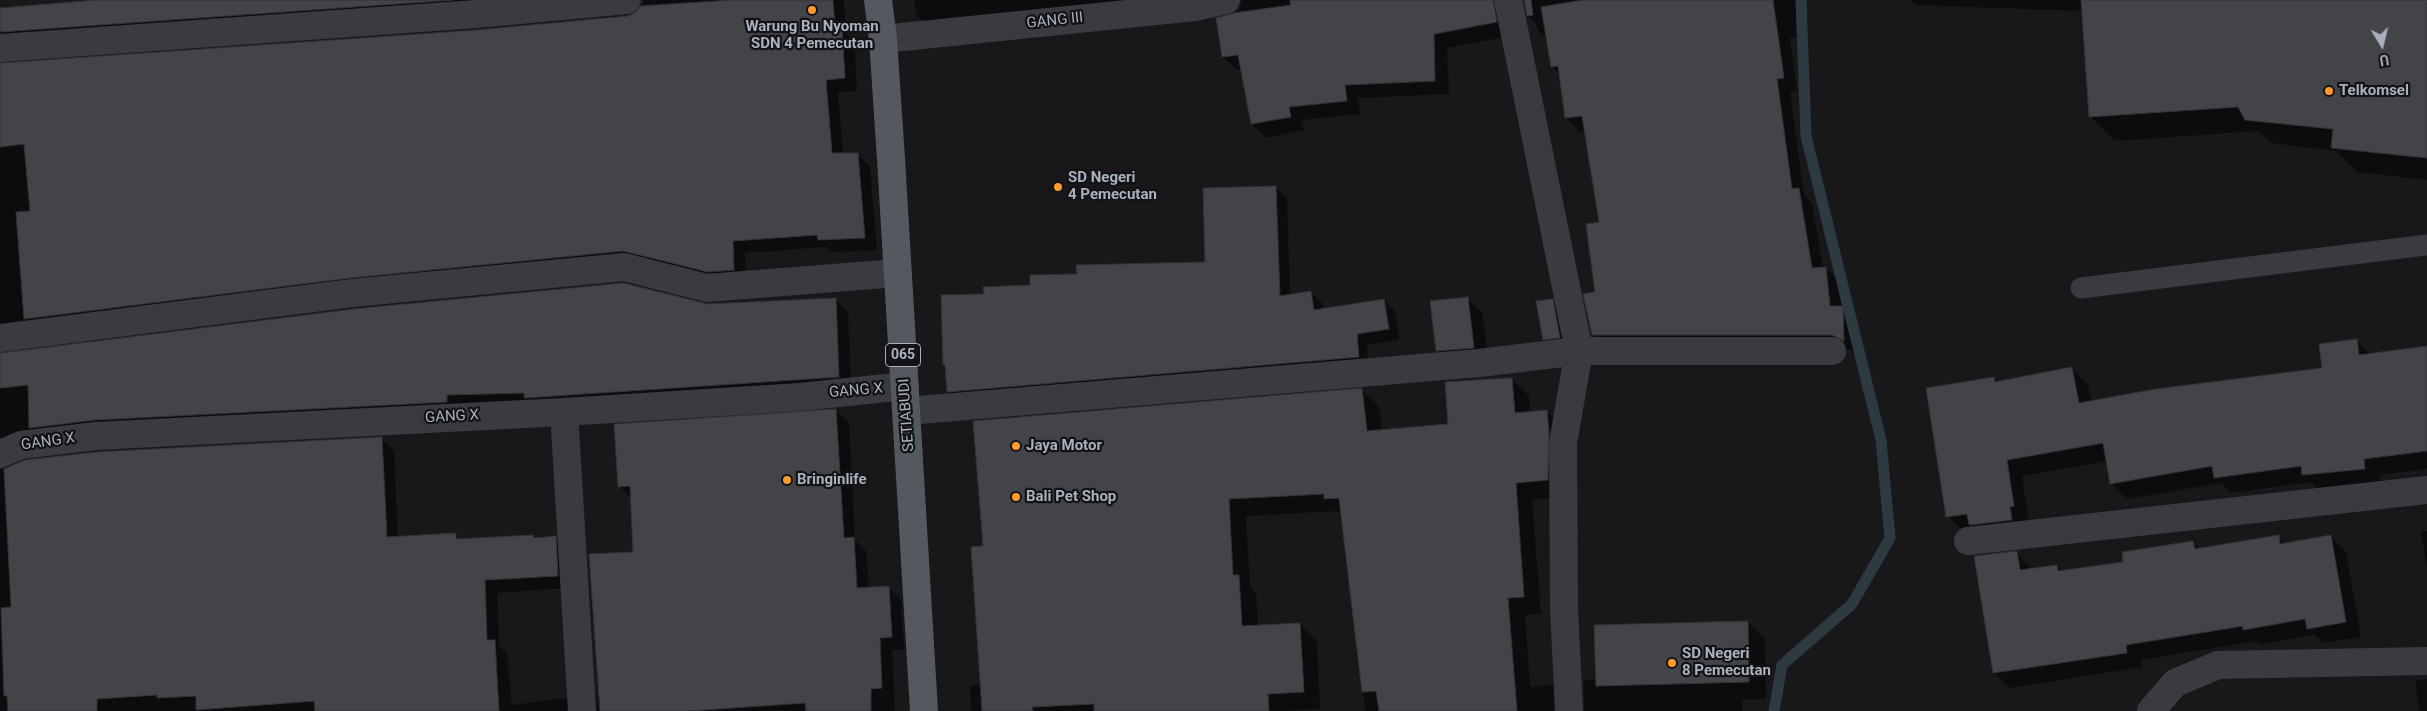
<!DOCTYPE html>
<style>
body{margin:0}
#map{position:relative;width:2427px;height:711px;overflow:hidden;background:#18181b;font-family:Roboto,sans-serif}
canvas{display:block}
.north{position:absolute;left:2357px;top:20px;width:50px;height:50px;-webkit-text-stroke:4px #131316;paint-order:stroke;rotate:171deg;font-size:14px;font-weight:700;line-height:20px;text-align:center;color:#a9b1bc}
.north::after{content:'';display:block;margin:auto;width:18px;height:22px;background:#a9b1bc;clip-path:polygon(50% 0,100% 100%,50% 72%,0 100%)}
</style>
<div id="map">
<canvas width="2427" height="711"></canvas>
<div class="north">U</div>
</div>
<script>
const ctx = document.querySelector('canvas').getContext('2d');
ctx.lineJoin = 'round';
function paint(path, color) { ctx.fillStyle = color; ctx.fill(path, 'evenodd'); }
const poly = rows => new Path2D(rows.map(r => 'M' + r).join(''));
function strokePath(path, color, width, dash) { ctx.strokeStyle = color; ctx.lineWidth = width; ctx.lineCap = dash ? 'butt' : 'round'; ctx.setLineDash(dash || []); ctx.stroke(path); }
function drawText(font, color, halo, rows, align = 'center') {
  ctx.font = font + ' Roboto,sans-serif'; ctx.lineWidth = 4.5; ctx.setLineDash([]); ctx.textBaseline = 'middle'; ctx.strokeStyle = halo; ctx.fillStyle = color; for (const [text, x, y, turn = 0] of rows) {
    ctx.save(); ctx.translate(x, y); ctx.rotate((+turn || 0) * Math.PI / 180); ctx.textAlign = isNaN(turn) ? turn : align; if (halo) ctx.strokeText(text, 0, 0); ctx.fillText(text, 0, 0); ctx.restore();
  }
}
paint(poly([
 [96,0,602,0,0,52,0,9],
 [644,0,844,0,846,34,854,41,857,91,838,92,843,154,858,154,870,167,877,250,832,252,826,247,745,253,746,282,636,264,0,342,0,65,478,31,629,17,637,13,642,8],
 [914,0,1165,0,930,28,916,14],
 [1242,0,1515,0,1510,36,1447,48,1449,94,1358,98,1360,114,1302,120,1304,130,1266,138,1252,124,1242,70,1237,70,1223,57],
 [1525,0,1796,0,1801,37,1790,38,1797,91,1790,92,1804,195,1812,203,1823,268,1826,268,1840,282,1842,307,1857,321,1857,353,1847,349,1607,349,1593,335,1600,223,1585,131,1580,132,1566,118,1560,75,1552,66,1548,40,1537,29,1536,23,1528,16],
 [1910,0,2427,0,2427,180,2357,172,2336,151,2271,143,2258,131,2115,141,2091,117,2081,11,1915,5],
 [1276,187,1287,198,1290,296,1311,292,1322,303,1323,310,1384,300,1395,311,1399,340,1367,345,1369,368,959,402,948,391,985,295,1078,276,1207,263],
 [1467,298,1482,313,1489,363,1453,366,1437,350],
 [835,299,848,312,851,389,0,457,0,355,708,305],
 [1552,300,1560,308,1567,345,1552,347,1544,339],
 [2356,340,2370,354,2427,347,2427,469,2380,475,2380,485,2319,490,2311,482,2231,493,2221,483,2127,499,2111,483,2107,461,2022,476,2029,522,1964,532,1947,516,1994,378,1998,382,2072,369,2088,385,2091,402,2323,369],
 [1512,379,1529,396,1530,413,1547,411,1564,429,1564,497,1532,500,1541,614,1525,615,1530,687,1552,685,1569,702,1570,711,1365,711,1342,515,1338,511,1246,516,1250,587,1256,593,1258,627,1300,624,1317,642,1320,709,1285,711,971,711,970,686,981,685,984,547,974,422,1362,390,1379,407,1382,431,1450,425],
 [836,410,849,423,855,540,866,551,869,588,888,587,901,600,904,649,892,650,895,711,597,711,598,693,601,693,634,553,632,499,619,486],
 [381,438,394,451,398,538,455,535,461,540,555,538,568,550,570,588,497,593,499,646,507,654,512,705,565,698,578,711,0,711,0,470,25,461],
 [2427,531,2427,568,2421,532],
 [2278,537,2286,545,2331,537,2346,552,2361,637,2323,643,2315,635,2260,644,2257,641,2141,660,2142,667,2010,688,1994,673,2017,553,2032,570,2057,566,2063,572,2125,563,2193,542,2200,549],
 [1747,622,1765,639,1766,699,1742,699,1743,711,1584,711,1584,680,1597,679],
 [2427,679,2427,711,2420,711,2415,681]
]), '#0007');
strokePath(poly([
 [1774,711,1782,665,1852,604,1890,538,1881,440,1806,136,1801,0]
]), '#2d3a40', 11);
const building = poly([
 [97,0,453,0,0,32,0,8,97,0],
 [732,0,833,0,835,28,842,27,845,78,826,80,832,153,858,153,865,238,818,240,817,235,733,241,734,270,708,272,623,251,350,278,24,319,16,212,30,211,24,144,0,147,0,63,477,30,628,16,636,12,641,6,732,0],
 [1290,0,1493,0,1497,22,1434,34,1435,81,1345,85,1347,101,1289,107,1291,117,1251,124,1238,55,1222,57,1216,18,1234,13,1291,5,1290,0],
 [1524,0,1531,0,1533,15,1527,16,1524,0],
 [1583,0,1773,0,1784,78,1777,79,1792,189,1799,188,1812,268,1826,267,1830,306,1843,306,1844,341,1832,335,1592,335,1583,294,1595,292,1586,224,1599,222,1582,116,1565,118,1558,66,1551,67,1541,7,1583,0],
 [2081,0,2427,0,2427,158,2331,148,2333,129,2245,120,2238,107,2089,117,2081,0],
 [1276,186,1280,296,1311,291,1314,310,1384,299,1389,329,1357,334,1359,357,947,392,945,365,943,365,941,295,984,294,983,287,1030,285,1030,275,1077,274,1076,265,1205,262,1203,188,1276,186],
 [623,283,708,304,836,298,839,377,524,398,524,393,447,395,447,402,95,420,29,428,28,385,0,388,0,353,354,309,623,283],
 [1468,297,1474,348,1436,351,1430,301,1468,297],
 [1553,299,1560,338,1543,340,1536,301,1553,299],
 [2357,339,2359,355,2427,346,2427,451,2364,459,2365,469,2302,475,2301,466,2214,478,2212,466,2110,484,2103,443,2007,460,2014,506,2010,507,2012,520,1969,525,1967,514,1946,517,1926,388,1994,377,1995,382,2072,367,2079,403,2156,389,2322,368,2319,344,2357,339],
 [1512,378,1515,413,1547,410,1549,432,1548,480,1516,483,1524,597,1508,598,1517,711,1379,711,1376,691,1362,692,1339,498,1324,499,1324,494,1229,499,1233,575,1239,575,1242,626,1300,623,1304,692,1268,694,1269,711,1094,711,1094,704,1032,707,1033,711,982,711,971,547,983,546,973,421,1362,388,1367,431,1448,424,1445,382,1512,378],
 [836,409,844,538,854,537,857,588,889,586,892,637,880,638,882,688,871,689,871,711,806,711,805,703,689,711,600,711,589,554,633,552,630,486,618,487,614,424,836,409],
 [382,437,387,537,456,533,456,539,533,535,534,538,556,536,558,576,485,580,487,640,495,640,499,711,315,711,314,701,196,710,196,696,157,698,157,695,97,699,97,711,8,711,7,696,4,696,1,608,11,607,4,469,25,460,97,452,382,437],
 [2279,535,2280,544,2331,535,2346,622,2307,629,2305,619,2243,630,2243,626,2126,645,2127,653,1993,673,1974,556,2017,551,2020,570,2057,565,2058,571,2123,562,2122,552,2193,541,2195,549,2279,535],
 [1748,621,1749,682,1596,686,1594,625,1748,621]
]);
paint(building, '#424448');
strokePath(building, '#323337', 1);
strokePath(poly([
 [2081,288,2427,245]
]), '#393b40', 21);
strokePath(poly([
 [1508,0,1579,351,1832,351],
 [883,39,1195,7,1226,0],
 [0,48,476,14,627,0],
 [0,338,352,293,624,267,707,288,897,273],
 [907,411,1479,363,1579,351,1563,443,1564,608,1569,711],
 [564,412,582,711],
 [0,454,21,445,96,436,564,412,800,397,905,386],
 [1968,541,2427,490],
 [2151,711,2175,683,2218,665,2427,661]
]), '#393b40', 28);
strokePath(poly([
 [878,0,883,39,891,159,924,711]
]), '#54585f', 28);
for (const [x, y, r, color] of [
 [812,10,5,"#ff9a2c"],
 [2329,91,5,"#ff9a2c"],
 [1058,187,5,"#ff9a2c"],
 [1016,446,5,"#ff9a2c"],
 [787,480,5,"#ff9a2c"],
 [1016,497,5,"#ff9a2c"],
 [1672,663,5,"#ff9a2c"]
]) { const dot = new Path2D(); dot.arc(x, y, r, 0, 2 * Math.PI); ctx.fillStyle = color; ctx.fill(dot); strokePath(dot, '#131316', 2); }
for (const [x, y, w] of [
 [903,355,35]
]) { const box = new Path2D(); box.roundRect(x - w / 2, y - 11.5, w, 23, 4); ctx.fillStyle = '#131316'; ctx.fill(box); strokePath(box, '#a9b1bc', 1); }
drawText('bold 14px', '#a9b1bc', null, [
 ["065",903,355]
]);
drawText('15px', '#a9b1bc', '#131316', [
 ["GANG III",1055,21,-6],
 ["GANG X",856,391,-5],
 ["SETIABUDI",907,415,-94],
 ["GANG X",452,417,-3],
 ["GANG X",48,442,-8]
]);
drawText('bold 15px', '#a9b1bc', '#131316', [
 ["Warung Bu Nyoman",812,27,"center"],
 ["SDN 4 Pemecutan",812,44,"center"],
 ["Telkomsel",2339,91],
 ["SD Negeri",1068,178],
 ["4 Pemecutan",1068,195],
 ["Jaya Motor",1026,446],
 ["Bringinlife",797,480],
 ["Bali Pet Shop",1026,497],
 ["SD Negeri",1682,654],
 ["8 Pemecutan",1682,671]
], 'left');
</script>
